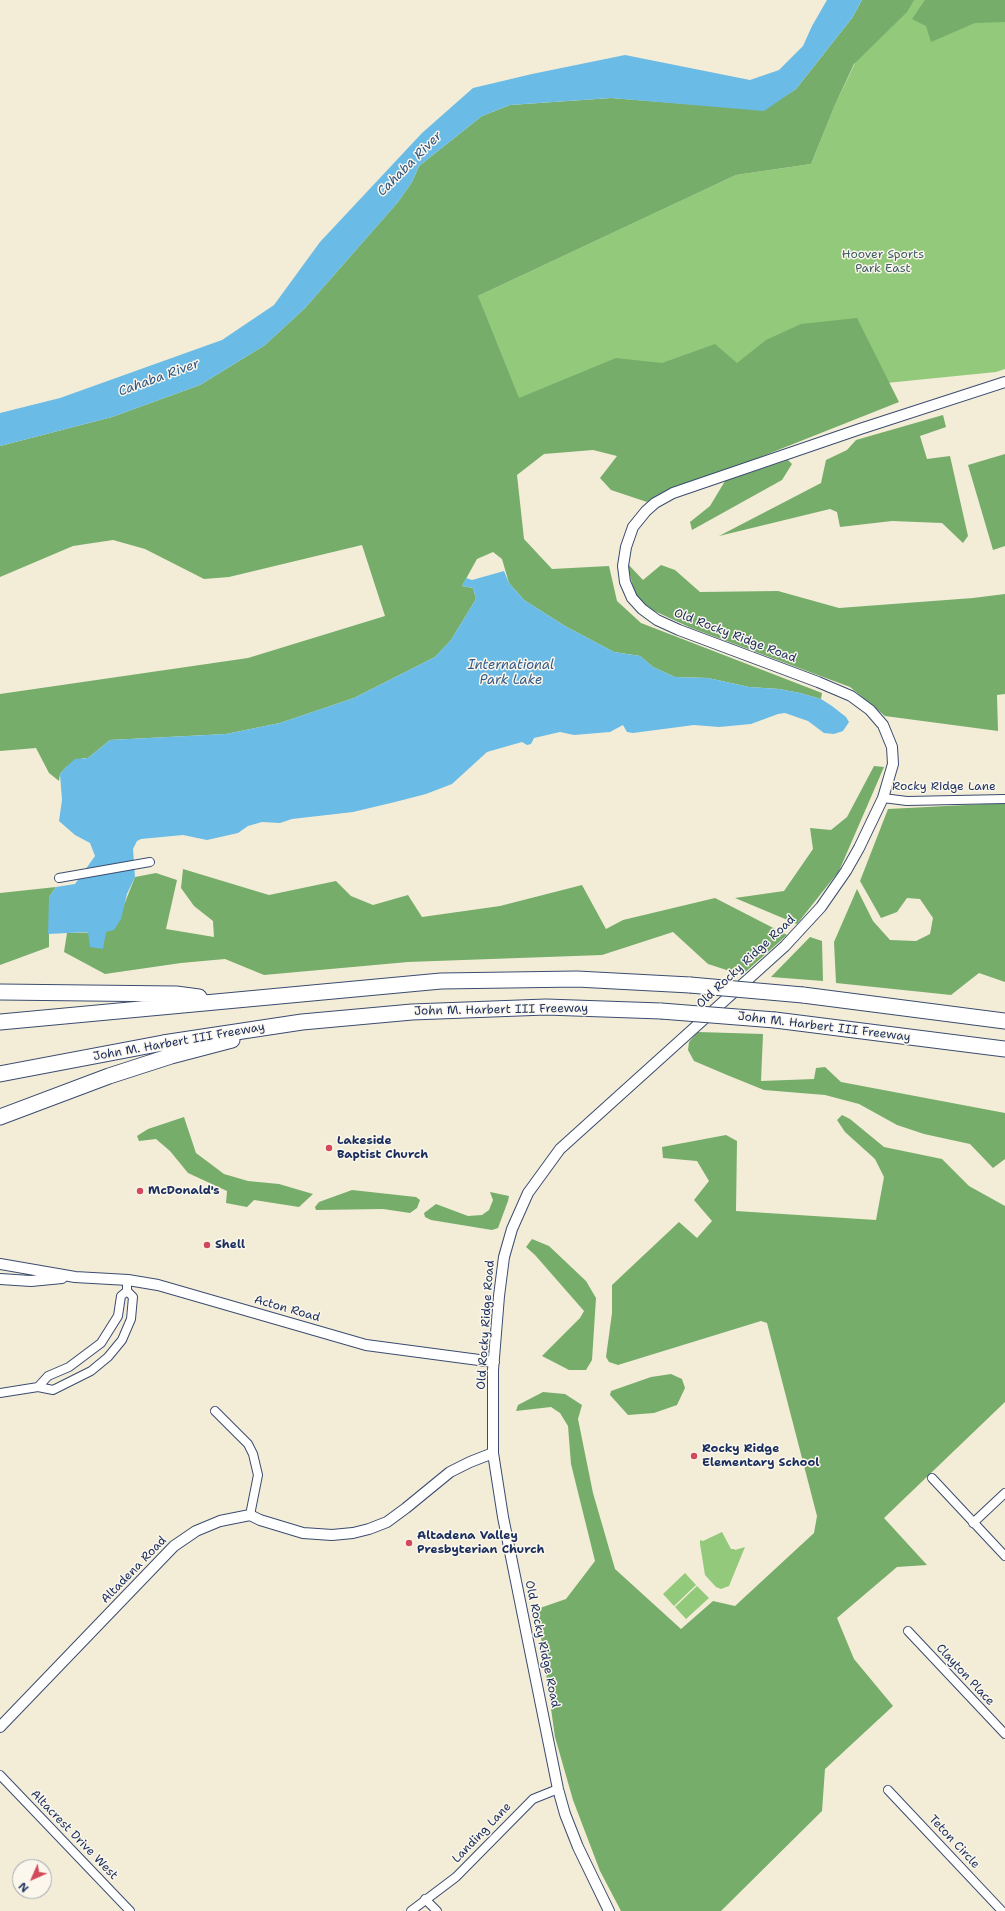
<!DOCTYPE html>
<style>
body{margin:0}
#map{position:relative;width:1005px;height:1911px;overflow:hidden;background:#f3edd7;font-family:"Shantell Sans",sans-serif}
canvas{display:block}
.north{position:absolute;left:12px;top:1859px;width:40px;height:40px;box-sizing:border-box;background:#fbf7ec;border:1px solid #a1a7b3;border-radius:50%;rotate:225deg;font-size:11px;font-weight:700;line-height:16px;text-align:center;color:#1b2f5e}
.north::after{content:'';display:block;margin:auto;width:14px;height:18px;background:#d1495b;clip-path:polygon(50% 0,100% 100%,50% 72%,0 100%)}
</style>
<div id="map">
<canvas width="1005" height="1911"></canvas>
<div class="north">N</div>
</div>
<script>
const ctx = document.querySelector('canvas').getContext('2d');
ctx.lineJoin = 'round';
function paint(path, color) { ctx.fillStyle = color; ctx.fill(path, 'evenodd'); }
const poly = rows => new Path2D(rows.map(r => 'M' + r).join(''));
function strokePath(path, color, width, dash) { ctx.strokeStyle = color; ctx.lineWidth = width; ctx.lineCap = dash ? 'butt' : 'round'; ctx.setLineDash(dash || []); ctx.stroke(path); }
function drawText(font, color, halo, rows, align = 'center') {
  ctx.font = font + ' "Shantell Sans",sans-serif'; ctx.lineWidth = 3; ctx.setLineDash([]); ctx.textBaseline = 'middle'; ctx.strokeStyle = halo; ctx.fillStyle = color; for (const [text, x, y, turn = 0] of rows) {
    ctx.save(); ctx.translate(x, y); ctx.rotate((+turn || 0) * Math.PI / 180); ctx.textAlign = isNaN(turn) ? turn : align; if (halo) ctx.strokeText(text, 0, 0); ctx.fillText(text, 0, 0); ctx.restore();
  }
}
paint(poly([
 [885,0,1005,0,1005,369,996,372,518,420,478,296,736,175,811,164,835,105],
 [722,1532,731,1549,734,1549,735,1550,745,1547,729,1586,721,1589,716,1587,705,1575,700,1544,700,1540,703,1541],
 [685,1573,696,1585,674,1606,663,1594],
 [697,1586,709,1598,686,1619,675,1607]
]), '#93c97b');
paint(poly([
 [862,0,914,0,907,12,854,64,835,105,811,164,736,175,478,296,519,398,616,358,662,363,715,344,737,363,766,340,801,324,857,318,899,402,647,502,611,490,600,478,617,456,593,450,544,454,517,475,524,539,552,569,609,566,617,601,641,623,822,693,821,699,800,693,779,689,749,687,708,678,675,677,653,667,640,656,614,652,565,626,524,600,509,583,502,559,493,552,477,559,462,586,473,588,476,599,451,640,435,657,354,698,280,723,226,734,110,740,88,758,83,758,66,767,60,774,59,781,49,773,36,748,0,751,0,694,248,658,385,616,362,545,229,577,204,579,145,549,113,540,73,546,0,577,0,446,112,417,200,385,265,345,305,308,398,202,412,182,419,166,482,116,510,105,611,98,764,110,796,89,852,18],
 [925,0,1005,0,1005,22,975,23,931,42,926,26,912,19],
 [943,415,946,427,920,436,927,459,950,456,968,536,963,543,942,523,892,521,840,527,837,512,830,509,719,536,821,483,826,460,847,450,856,440],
 [1005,454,1005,546,993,550,968,465],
 [788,460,792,464,782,480,692,530,690,522,710,506,725,481],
 [627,563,643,580,661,565,675,570,700,592,778,591,839,608,973,598,1005,594,1005,694,997,695,998,731,885,716,850,687,689,627,648,608,635,595],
 [874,766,884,767,839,871,797,924,735,898,784,891,813,849,810,828,831,830,847,817],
 [1005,803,1005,982,979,973,951,995,836,983,834,942,857,889,873,921,890,940,916,941,930,934,933,918,920,899,907,898,897,912,881,918,860,881,888,809],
 [183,869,269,895,336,881,351,896,373,905,408,895,422,917,500,906,582,885,606,929,623,920,715,898,787,935,742,975,708,964,673,932,602,955,408,962,264,975,225,959,181,963,105,974,64,952,67,933,106,932,124,905,135,877,156,873,177,880,166,929,214,937,213,921,194,906,181,888],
 [56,887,49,897,49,947,0,965,0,893],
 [810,937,822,941,823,981,771,977],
 [698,1032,763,1034,761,1081,814,1079,816,1068,825,1067,841,1082,1005,1113,1005,1159,993,1168,970,1144,924,1134,897,1125,859,1104,825,1095,764,1090,727,1075,694,1061,688,1050,689,1042],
 [842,1115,850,1119,884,1147,942,1159,969,1186,1005,1206,1005,1402,884,1518,927,1565,897,1567,837,1618,854,1659,893,1706,825,1769,822,1811,721,1911,621,1911,600,1871,573,1800,555,1737,537,1609,566,1599,595,1561,571,1464,568,1426,560,1413,551,1407,516,1411,518,1405,543,1392,565,1394,582,1405,578,1419,593,1493,615,1569,681,1629,713,1601,735,1606,814,1533,817,1516,767,1323,761,1321,618,1365,609,1362,606,1357,612,1313,612,1285,679,1222,697,1238,712,1221,694,1200,709,1181,697,1161,663,1158,662,1147,726,1135,737,1141,736,1211,876,1220,884,1177,875,1159,845,1132,837,1120],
 [184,1117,196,1153,224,1174,248,1181,279,1184,313,1194,299,1207,254,1200,247,1207,226,1203,227,1191,188,1173,170,1151,156,1139,139,1141,137,1136,148,1129],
 [352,1190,416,1197,420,1200,417,1208,410,1213,383,1209,316,1210,315,1207,319,1202],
 [490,1192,509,1196,508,1201,498,1228,492,1230,431,1220,425,1217,424,1213,436,1204,468,1216,482,1215,489,1210,493,1200],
 [532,1239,549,1246,586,1281,596,1298,592,1360,586,1370,569,1370,542,1356,580,1318,584,1311,535,1255,526,1247],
 [671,1374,682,1379,685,1388,677,1405,654,1413,628,1415,610,1395,611,1391,651,1377]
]), '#76ad6b');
paint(poly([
 [827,0,862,0,852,18,796,89,764,111,611,98,510,105,482,116,419,166,412,182,398,202,305,308,265,345,200,385,112,417,0,446,0,413,60,398,222,340,274,305,320,242,422,133,473,88,532,74,625,55,750,80,779,70,803,46,812,26],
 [504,571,509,583,524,600,565,626,614,652,640,656,653,667,675,677,708,678,749,687,779,689,800,693,821,699,832,706,846,717,849,722,843,731,834,734,824,733,808,721,785,713,778,714,751,724,719,727,694,725,633,733,627,732,623,725,610,732,574,735,560,732,534,738,531,744,527,745,522,742,487,752,452,784,426,794,395,802,353,812,292,819,280,823,262,822,248,826,238,833,207,840,183,835,141,839,137,841,133,849,135,877,127,894,121,919,114,930,106,932,103,949,90,947,88,932,48,934,49,897,56,887,75,884,95,856,90,843,75,835,59,821,62,800,60,774,66,767,75,759,88,758,110,740,226,734,280,723,354,698,435,657,451,640,476,599,473,588,462,586,466,578,472,580]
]), '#6abbe5');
const minor = poly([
 [883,798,907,801,1005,799],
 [59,878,150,862],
 [38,1387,48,1376,69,1367,101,1343,118,1316,121,1296,127,1291,127,1285],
 [0,1393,38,1387,53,1390,91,1371,108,1357,122,1340,131,1319,133,1297,127,1291],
 [215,1411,248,1444,253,1454,258,1475,250,1515],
 [932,1478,1005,1556],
 [973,1523,1005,1493],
 [908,1631,1005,1734],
 [0,1775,130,1911],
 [888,1790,1002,1911],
 [425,1899,437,1911],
 [411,1911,456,1877,533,1799,558,1789]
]);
const tertiary = poly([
 [0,1264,75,1277,128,1280,158,1285,366,1345,494,1362],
 [0,1279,31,1281,62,1278],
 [0,1727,174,1546,196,1531,220,1521,250,1515,260,1520,303,1533,332,1535,353,1533,369,1529,387,1522,406,1508,450,1472,470,1462,493,1453],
 [609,1911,578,1847,565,1814,558,1789,503,1517,493,1453,493,1370,499,1296,504,1257,512,1229,528,1193,560,1149,785,946,821,907,846,871,859,848,883,798,893,764,892,747,883,725,870,710,851,696,818,682,679,630,657,620,642,609,632,598,625,582,623,566,626,547,633,527,646,511,655,503,673,493,860,429,1005,382]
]);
const motorway = poly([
 [0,992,176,994,199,997],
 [803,995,1005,1021],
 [775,1020,1005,1049],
 [0,1022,441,981,577,979,690,985],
 [0,1074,163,1043,302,1022,412,1012,546,1007,661,1011],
 [0,1117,109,1076,171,1056,232,1040]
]);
strokePath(minor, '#3b4c70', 10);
strokePath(tertiary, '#3b4c70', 12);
strokePath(motorway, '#3b4c70', 17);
strokePath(minor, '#fff', 8);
strokePath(tertiary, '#fff', 10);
strokePath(motorway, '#fff', 15);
const motorwayBridge = poly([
 [690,985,803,995],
 [661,1011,775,1020]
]);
strokePath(motorwayBridge, '#3b4c70', 17, []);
strokePath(motorwayBridge, '#fff', 15);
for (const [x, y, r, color] of [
 [329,1148,4,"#d1495b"],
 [140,1191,4,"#d1495b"],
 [207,1245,4,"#d1495b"],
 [694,1456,4,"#d1495b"],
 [409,1543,4,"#d1495b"]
]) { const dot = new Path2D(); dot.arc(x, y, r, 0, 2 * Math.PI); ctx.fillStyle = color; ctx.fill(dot); strokePath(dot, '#fbf7ec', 1.5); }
drawText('12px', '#3f5d67', '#fbf7ec', [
 ["Hoover Sports",883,255],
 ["Park East",883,269]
]);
drawText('12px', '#1b2f5e', '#fbf7ec', [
 ["Old Rocky Ridge Road",735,636,21],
 ["Rocky Ridge Lane",944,787],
 ["Old Rocky Ridge Road",746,962,-43],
 ["John M. Harbert III Freeway",501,1010,-1],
 ["John M. Harbert III Freeway",824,1027,7],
 ["John M. Harbert III Freeway",179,1042,-10],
 ["Acton Road",287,1309,16],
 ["Old Rocky Ridge Road",486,1325,-86],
 ["Altadena Road",134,1570,-46],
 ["Old Rocky Ridge Road",542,1644,78],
 ["Clayton Place",965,1675,47],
 ["Landing Lane",482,1833,-46],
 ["Altacrest Drive West",74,1835,46],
 ["Teton Circle",954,1842,47]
]);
drawText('bold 12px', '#1b2f5e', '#fbf7ec', [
 ["Lakeside",337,1141],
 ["Baptist Church",337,1155],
 ["McDonald's",148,1191],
 ["Shell",215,1245],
 ["Rocky Ridge",702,1449],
 ["Elementary School",702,1463],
 ["Altadena Valley",417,1536],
 ["Presbyterian Church",417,1550]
], 'left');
drawText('italic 13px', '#335986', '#fbf7ec', [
 ["Cahaba River",410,164,-45],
 ["Cahaba River",159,378,-20],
 ["International",511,666],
 ["Park Lake",511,681]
]);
</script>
